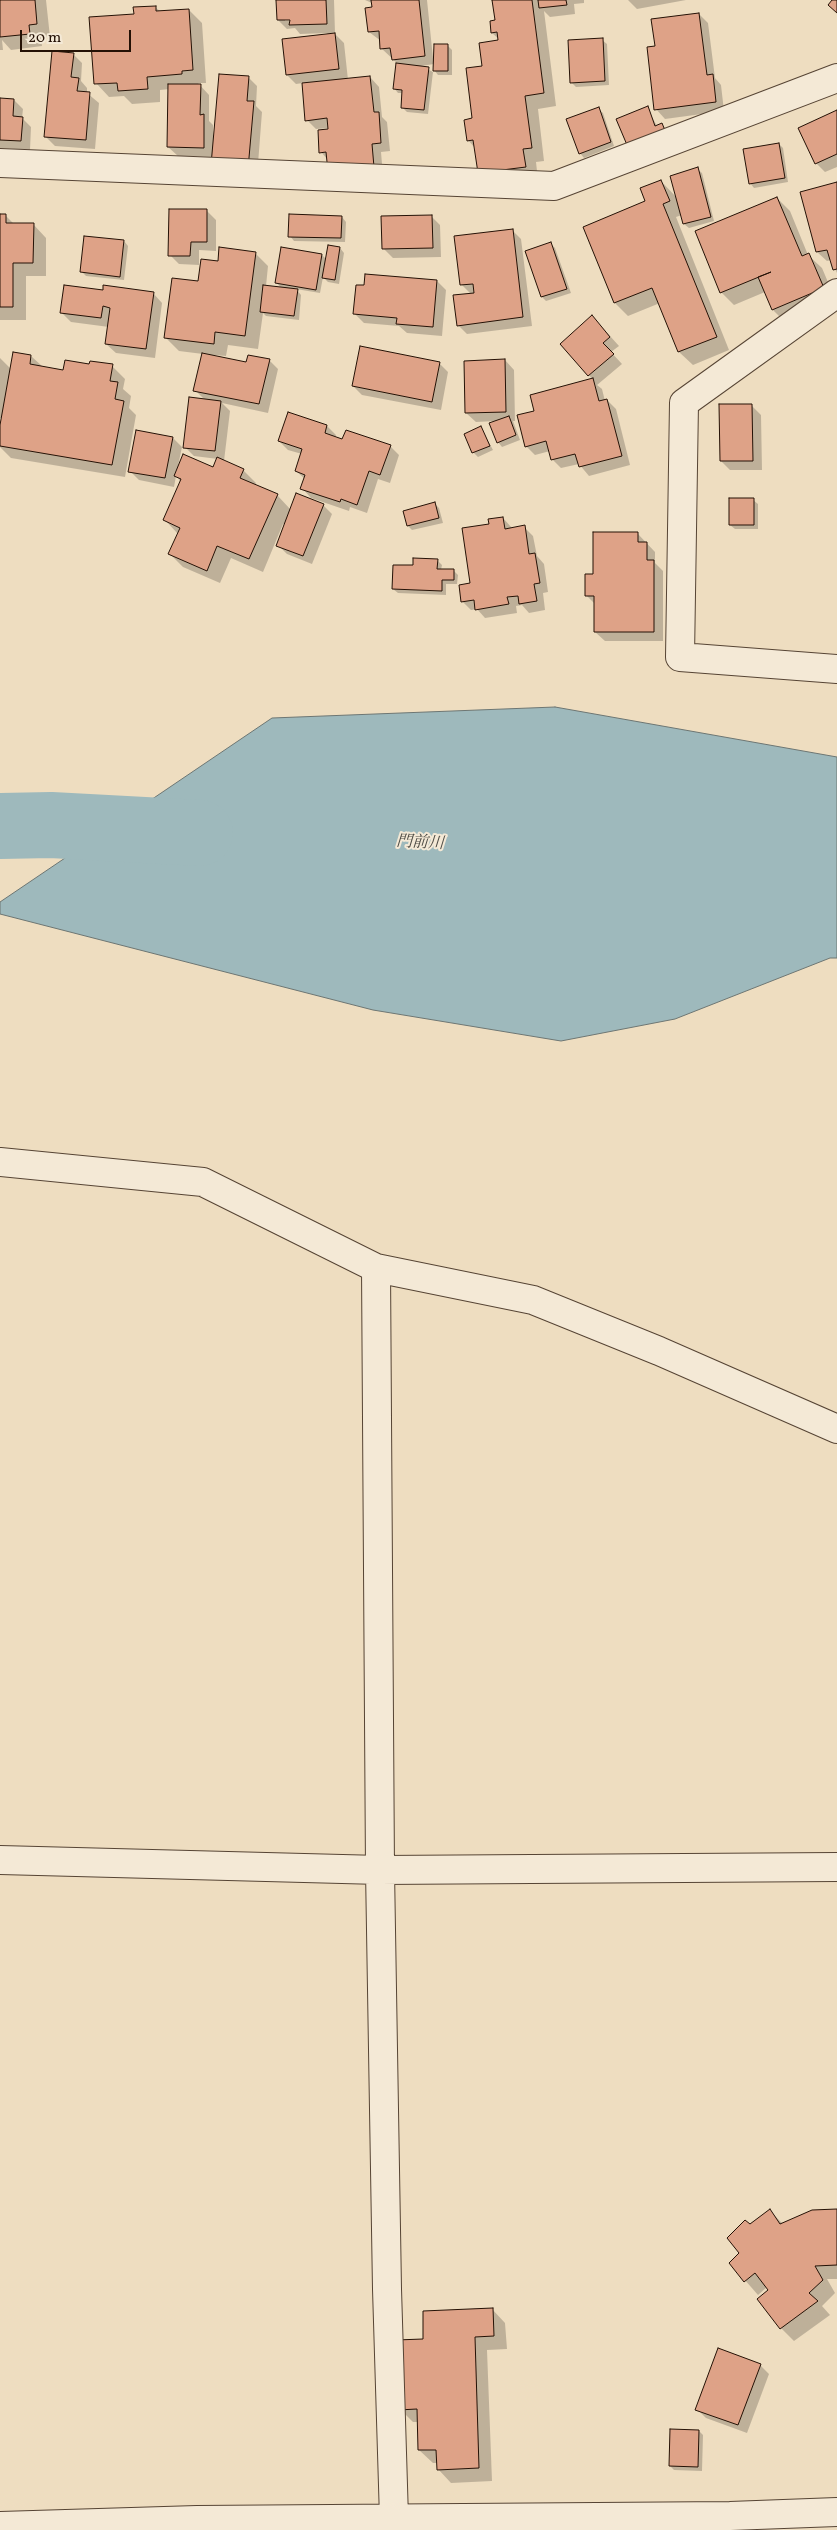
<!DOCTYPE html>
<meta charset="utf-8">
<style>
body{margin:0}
#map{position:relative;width:837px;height:2530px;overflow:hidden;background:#eeddc0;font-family:Vollkorn,serif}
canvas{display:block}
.scale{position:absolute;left:20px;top:30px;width:111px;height:22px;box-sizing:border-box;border:2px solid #241105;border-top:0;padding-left:6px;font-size:15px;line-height:18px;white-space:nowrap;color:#241105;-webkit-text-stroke:4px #f4e9d6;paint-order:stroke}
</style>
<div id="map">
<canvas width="837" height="2530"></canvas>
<div class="scale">20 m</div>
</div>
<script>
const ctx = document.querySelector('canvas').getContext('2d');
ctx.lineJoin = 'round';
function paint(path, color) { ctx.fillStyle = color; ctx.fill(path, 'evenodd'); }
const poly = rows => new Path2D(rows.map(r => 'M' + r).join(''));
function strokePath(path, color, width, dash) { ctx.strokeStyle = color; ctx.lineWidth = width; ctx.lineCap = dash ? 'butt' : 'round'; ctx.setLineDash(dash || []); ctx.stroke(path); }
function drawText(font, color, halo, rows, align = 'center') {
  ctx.font = font + ' Vollkorn,"Noto Serif JP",serif'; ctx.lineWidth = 4; ctx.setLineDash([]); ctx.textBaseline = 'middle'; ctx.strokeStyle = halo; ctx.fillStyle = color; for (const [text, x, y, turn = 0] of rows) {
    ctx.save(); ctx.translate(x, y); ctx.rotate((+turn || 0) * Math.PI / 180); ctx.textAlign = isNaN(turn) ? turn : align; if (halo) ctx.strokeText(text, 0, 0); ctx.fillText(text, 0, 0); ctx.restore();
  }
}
const water = poly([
 [555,707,837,757,837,958,830,958,675,1019,561,1041,373,1010,0,914,0,902,272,718,555,707]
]);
paint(water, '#9eb9bc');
strokePath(water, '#6d7673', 1);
paint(poly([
 [0,0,46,0,50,37,41,38,42,46,11,50,2,40,3,50,0,50],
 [277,0,334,0,335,33,334,33,344,43,348,80,370,77,379,87,382,117,387,122,390,151,381,152,383,176,328,160,321,152,329,128,316,129,307,120,303,83,296,84,287,75,328,33,300,34,295,28,287,29,278,20],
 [285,19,296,21,285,21],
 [365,0,427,0,433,58,448,46,452,50,452,75,438,75,434,70,434,64,421,66,433,72,428,114,407,112,402,107,403,93,398,93,394,88,397,63,381,48,381,41,369,32,372,3],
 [493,0,584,0,584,3,574,4,575,14,550,17,544,11,556,106,538,109,544,161,536,162,538,180,492,186,475,148,468,140,483,67,501,41,492,33,496,21],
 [628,0,686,0,637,9],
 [155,7,161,12,189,10,202,23,206,83,198,83,209,95,209,121,213,125,213,135,215,135,248,77,257,86,256,106,262,112,257,177,213,157,178,156,168,147,170,89,160,90,160,102,132,104,124,96,109,97,96,83,135,15],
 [699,14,708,23,715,78,721,85,724,111,665,119,656,109,656,47],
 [602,40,607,44,609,85,576,87,571,82],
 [73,54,82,63,81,81,87,88,87,93,99,103,95,149,55,146,45,136],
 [0,99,14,100,23,109,22,118,31,127,30,150,0,148],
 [647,108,657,126,662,125,666,129,635,156],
 [598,109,603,113,614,146,584,158,580,153],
 [837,111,837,167,825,172,816,163],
 [779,144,783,148,788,182,754,188,750,183],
 [697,169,702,173,714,221,689,228,684,224,682,215,676,217,729,350,693,365,679,352,660,303,628,316,615,303,585,227,647,202,661,181,677,198],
 [837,185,837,273,831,260,827,261,817,252,801,193],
 [777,198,790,211,808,255,822,268,836,301,786,323,773,310,765,292,734,305,721,292],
 [207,211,216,220,216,251,199,250,199,265,179,264,170,255],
 [0,216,6,216,15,225,33,224,46,238,46,276,26,276,26,320,0,320],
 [431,216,440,225,441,257,393,258,384,249],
 [342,217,346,222,345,242,294,241,290,236],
 [512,230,521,239,532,326,467,334,458,325,471,294,461,284],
 [124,241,128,246,124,280,86,276,82,272],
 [551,244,555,248,571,293,546,301,542,297,527,252],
 [329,246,340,248,344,253,339,284,328,282,323,277,320,293,296,289,301,295,299,320,266,316,263,313,258,349,228,345,226,356,214,355,213,357,247,364,269,360,278,369,268,413,222,403,230,411,224,461,243,470,256,483,255,486,277,495,291,510,323,505,332,514,312,564,287,554,278,545,286,525,283,524,263,572,231,558,220,583,183,567,170,554,178,534,165,520,181,482,176,476,174,487,139,480,130,471,173,438,182,447,178,466,214,469,218,459,194,456,185,447,205,400,195,390,203,354,179,351,166,338,199,282,219,263,255,253,268,266,266,286,282,289,276,282,322,255,327,260],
 [437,281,446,290,442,336,407,333,399,326,364,323,355,314],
 [104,291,153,293,162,303,155,358,116,353,106,344,109,327,71,322,62,313],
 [601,326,619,346,611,352,622,364,597,385,602,389,605,401,607,400,616,409,630,465,589,476,579,464,561,468,552,459,550,451,535,455,526,446,535,412,593,380,562,344],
 [31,356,43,367,64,371,90,366,112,366,125,379,123,389,131,396,129,408,136,415,125,477,11,458,0,447,2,418,0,418,0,358,11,369],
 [505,360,514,370,515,421,513,421,520,440,502,447,498,442,496,421,476,422,466,413],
 [439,363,448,372,441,410,362,395,353,386],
 [752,406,761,415,762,470,730,470,721,461],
 [327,426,336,435,335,438,390,446,399,455,390,483,378,479,367,513,350,507,349,511,311,498,302,488,305,479,296,471,302,454,288,450,279,441],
 [481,428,493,450,478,457,473,452],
 [753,500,758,504,758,529,735,529,730,525],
 [434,503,439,508,443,523,412,530,408,526],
 [503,518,512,528,524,527,533,536,537,556,544,564,548,592,543,593,545,610,529,613,522,605,516,606,517,613,485,618,477,609,471,610,462,601,471,584,490,525],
 [638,534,655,552,655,563,663,571,663,641,605,641,595,632,595,604,586,595,594,575],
 [437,560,442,565,441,570,453,570,458,575,457,584,446,584,446,595,398,593,393,589,415,567],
 [769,2210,783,2224,837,2211,837,2279,827,2279,835,2293,822,2306,830,2315,794,2341,781,2328,767,2287,758,2295,730,2263,740,2253,750,2226],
 [492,2309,505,2323,507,2349,487,2350,492,2481,451,2483,438,2469,438,2463,433,2463,419,2450,418,2422,413,2422,400,2409,425,2340],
 [760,2365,769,2374,747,2433,706,2418,697,2409],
 [699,2431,703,2435,702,2471,674,2470,670,2466]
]), '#0003');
strokePath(poly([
 [0,826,51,825,200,833]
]), '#9eb9bc', 66);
const building = poly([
 [0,0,35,0,37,24,29,25,30,34,0,37,0,0],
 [276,0,326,0,327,24,289,25,290,20,277,20,276,0],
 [371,0,419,0,425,56,392,60,390,48,380,49,379,31,368,32,365,8,372,7,371,0],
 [492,0,532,0,544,93,525,96,532,148,523,149,526,167,478,173,473,140,467,141,464,120,472,118,466,68,482,66,479,43,498,40,497,32,491,33,490,21,495,20,492,0],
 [538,0,566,0,567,5,539,8,538,0],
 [832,0,837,0,837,13,828,5,832,0],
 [156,6,156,11,189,9,193,70,182,71,182,74,147,77,148,89,118,91,117,83,94,84,89,17,134,14,133,7,156,6],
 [699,13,707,75,713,74,716,102,654,110,647,47,655,46,651,19,699,13],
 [335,33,339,69,286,75,282,39,335,33],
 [603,38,605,81,570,83,568,40,603,38],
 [434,44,448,44,448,71,433,71,434,44],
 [52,51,74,53,71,77,79,78,77,91,90,92,86,140,44,137,52,51],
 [396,63,429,67,424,110,401,108,402,90,393,89,396,63],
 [219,74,249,76,247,101,254,101,248,169,211,165,219,74],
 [370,76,374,112,379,112,381,143,372,144,374,167,328,172,326,152,319,153,318,130,328,129,327,118,305,121,302,83,370,76],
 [168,84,201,84,200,115,204,114,204,148,167,147,168,84],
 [0,98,14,99,13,116,23,117,21,141,0,140,0,98],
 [648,106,655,126,662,123,666,133,630,152,616,119,648,106],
 [599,107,611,142,579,154,566,119,599,107],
 [837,110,837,154,815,164,798,128,837,110],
 [779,143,785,178,749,184,743,149,779,143],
 [698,167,711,217,683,224,670,176,698,167],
 [661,180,670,201,663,204,717,337,678,352,652,288,614,303,583,227,645,201,640,188,661,180],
 [837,182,837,269,833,270,827,250,816,252,800,192,837,182],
 [777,197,802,256,809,253,824,288,772,310,758,277,771,272,720,293,695,231,777,197],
 [169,209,207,209,207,242,191,242,190,256,168,256,169,209],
 [0,214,6,214,6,223,34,223,33,263,13,263,13,307,0,307,0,214],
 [289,214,342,216,341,238,288,237,289,214],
 [432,215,433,248,382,249,381,216,432,215],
 [513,229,523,317,457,326,453,295,474,293,473,284,460,285,454,236,513,229],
 [84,236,124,240,120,277,80,272,84,236],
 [551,242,567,289,541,297,525,251,551,242],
 [328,245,340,247,335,280,322,278,328,245],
 [219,247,256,252,245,336,215,332,214,344,164,338,172,278,198,281,201,259,218,261,219,247],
 [281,247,322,254,316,290,275,283,281,247],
 [365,274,437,280,433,327,396,324,397,318,353,314,356,285,364,285,365,274],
 [64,285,103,290,103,285,154,292,146,349,105,344,110,308,103,306,101,318,60,313,64,285],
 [263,285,298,289,294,316,260,312,263,285],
 [592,315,610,337,603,343,614,354,588,376,560,344,592,315],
 [360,346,440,362,432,402,352,386,360,346],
 [13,352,31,355,30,364,63,370,65,360,89,364,90,361,113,364,110,381,118,382,115,399,124,401,112,465,0,446,0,425,13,352],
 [202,353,246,362,248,355,270,359,259,404,193,391,202,353],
 [505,359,506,412,465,413,464,361,505,359],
 [593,378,599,401,607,399,622,456,579,467,575,454,551,460,546,441,525,447,517,415,534,411,530,395,593,378],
 [189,397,221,401,215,451,183,448,189,397],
 [719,404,752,404,753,461,720,461,719,404],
 [288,412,327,425,325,433,342,439,346,430,391,445,380,475,369,471,357,505,341,499,340,502,300,489,305,475,295,471,302,449,278,441,288,412],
 [509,416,516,435,497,443,489,423,509,416],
 [481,426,490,446,472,453,464,434,481,426],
 [136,430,173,437,165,478,128,472,136,430],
 [183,454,213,467,217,457,244,469,240,478,278,494,249,559,217,546,207,571,168,554,180,528,163,520,181,479,174,476,183,454],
 [296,493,324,504,303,556,276,546,296,493],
 [729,498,754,498,754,525,729,525,729,498],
 [435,502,439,518,407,526,403,511,435,502],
 [503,517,505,529,525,525,529,554,535,553,540,583,534,584,537,601,519,604,518,596,507,597,509,604,475,610,474,600,461,602,459,585,470,583,462,528,489,524,488,519,503,517],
 [593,532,638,532,638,542,647,542,647,560,654,560,654,632,594,632,594,596,585,596,585,574,593,574,593,532],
 [413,558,438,559,437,569,454,569,454,580,442,580,442,591,392,589,393,565,413,565,413,558],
 [770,2209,780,2224,812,2210,837,2209,837,2265,815,2266,823,2280,809,2293,818,2301,780,2329,757,2299,768,2290,755,2273,744,2282,729,2263,739,2253,727,2238,745,2220,750,2224,770,2209],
 [493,2308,494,2336,475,2337,479,2468,437,2470,436,2450,418,2450,417,2409,398,2410,396,2340,423,2339,423,2311,493,2308],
 [718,2348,761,2364,738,2425,695,2410,718,2348],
 [670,2429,699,2430,698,2467,669,2466,670,2429]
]);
paint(building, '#dea287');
strokePath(building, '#241105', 1);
const minor = poly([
 [0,163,554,186,837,78],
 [837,293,684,403,680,657,837,669],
 [0,1162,203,1182,376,1268,533,1300,659,1351,837,1429],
 [376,1268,380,1870,387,2289,394,2518],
 [0,1860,380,1870,837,1867],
 [0,2526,197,2520,730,2516,837,2512]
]);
strokePath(minor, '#564434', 30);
strokePath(minor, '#f4e9d6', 28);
drawText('italic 16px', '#4f4c45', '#f4e9d6', [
 ["門前川",420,844,3]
]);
</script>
